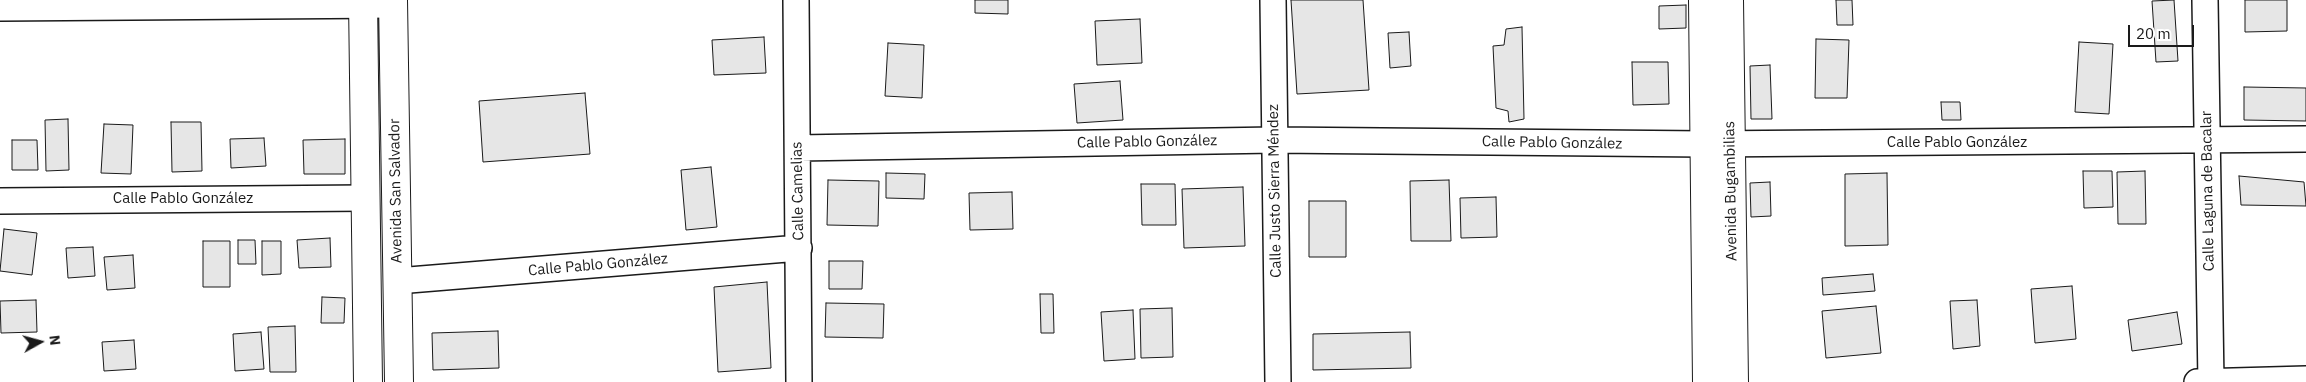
<!DOCTYPE html>
<meta charset="utf-8">
<style>
body{margin:0}
#map{position:relative;width:2306px;height:382px;overflow:hidden;background:#fff;font-family:"IBM Plex Sans",sans-serif}
canvas{display:block}
.north{position:absolute;left:15px;top:317px;width:50px;height:50px;-webkit-text-stroke:4px #fff;paint-order:stroke;rotate:83deg;font-size:14px;font-weight:700;line-height:20px;text-align:center;color:#1a1a1a}
.north::after{content:'';display:block;margin:auto;width:18px;height:22px;background:#1a1a1a;clip-path:polygon(50% 0,100% 100%,50% 72%,0 100%)}
.scale{position:absolute;left:2128px;top:25px;width:66px;height:22px;box-sizing:border-box;border:2px solid #1a1a1a;border-top:0;padding-left:6px;font-size:15px;line-height:18px;white-space:nowrap;color:#1a1a1a;-webkit-text-stroke:4px #fff;paint-order:stroke}
</style>
<div id="map">
<canvas width="2306" height="382"></canvas>
<div class="north">N</div>
<div class="scale">20 m</div>
</div>
<script>
const ctx = document.querySelector('canvas').getContext('2d');
ctx.lineJoin = 'round';
function paint(path, color) { ctx.fillStyle = color; ctx.fill(path, 'evenodd'); }
const poly = rows => new Path2D(rows.map(r => 'M' + r).join(''));
function strokePath(path, color, width, dash) { ctx.strokeStyle = color; ctx.lineWidth = width; ctx.lineCap = dash ? 'butt' : 'round'; ctx.setLineDash(dash || []); ctx.stroke(path); }
function drawText(font, color, halo, rows, align = 'center') {
  ctx.font = font + ' "IBM Plex Sans",sans-serif'; ctx.lineWidth = 4; ctx.setLineDash([]); ctx.textBaseline = 'middle'; ctx.strokeStyle = halo; ctx.fillStyle = color; for (const [text, x, y, turn = 0] of rows) {
    ctx.save(); ctx.translate(x, y); ctx.rotate((+turn || 0) * Math.PI / 180); ctx.textAlign = isNaN(turn) ? turn : align; if (halo) ctx.strokeText(text, 0, 0); ctx.fillText(text, 0, 0); ctx.restore();
  }
}
const building = poly([
 [975,0,1008,0,1008,14,975,13,975,0],
 [1291,0,1363,0,1369,90,1297,94,1291,0],
 [1836,0,1852,0,1853,25,1837,25,1836,0],
 [2174,0,2178,61,2156,62,2152,1,2174,0],
 [2245,0,2287,0,2287,31,2245,32,2245,0],
 [1686,5,1686,28,1659,29,1659,6,1686,5],
 [1140,19,1142,63,1097,65,1095,21,1140,19],
 [1522,27,1524,119,1509,122,1508,111,1496,108,1493,46,1504,45,1506,29,1522,27],
 [1409,32,1411,66,1390,68,1388,33,1409,32],
 [764,37,766,73,714,75,712,40,764,37],
 [1816,39,1849,40,1847,98,1815,98,1816,39],
 [2079,42,2113,44,2109,114,2075,112,2079,42],
 [888,43,924,45,922,98,885,96,888,43],
 [1632,62,1668,62,1669,104,1633,105,1632,62],
 [1770,65,1772,119,1751,119,1750,66,1770,65],
 [1120,81,1123,120,1077,123,1074,84,1120,81],
 [2244,87,2306,88,2306,121,2244,120,2244,87],
 [585,93,590,154,483,162,479,101,585,93],
 [1941,102,1960,102,1961,120,1942,120,1941,102],
 [68,119,69,170,46,171,45,120,68,119],
 [171,122,201,122,202,171,172,172,171,122],
 [104,124,133,125,131,174,101,173,104,124],
 [264,138,266,166,231,168,230,139,264,138],
 [345,139,345,174,304,174,303,140,345,139],
 [12,140,37,140,38,170,12,170,12,140],
 [711,167,717,227,686,230,681,170,711,167],
 [2083,171,2112,171,2113,207,2084,208,2083,171],
 [2145,171,2146,224,2118,224,2117,172,2145,171],
 [886,173,925,174,924,199,886,198,886,173],
 [1887,173,1888,245,1845,246,1845,174,1887,173],
 [2239,176,2304,182,2306,206,2241,205,2239,176],
 [828,180,879,181,878,226,827,225,828,180],
 [1449,180,1451,241,1411,241,1410,181,1449,180],
 [1770,182,1771,216,1751,217,1750,183,1770,182],
 [1141,184,1175,184,1176,225,1142,225,1141,184],
 [1243,187,1245,246,1184,248,1182,189,1243,187],
 [1012,192,1013,229,970,230,969,193,1012,192],
 [1496,197,1497,237,1461,238,1460,198,1496,197],
 [1309,201,1346,201,1346,257,1309,257,1309,201],
 [4,229,37,233,32,275,0,271,4,229],
 [330,238,331,267,299,268,297,240,330,238],
 [238,240,255,240,256,264,238,264,238,240],
 [203,241,230,241,230,287,203,287,203,241],
 [262,241,281,241,281,274,262,275,262,241],
 [93,247,95,276,68,278,66,248,93,247],
 [133,255,135,288,107,290,104,257,133,255],
 [829,261,863,261,862,289,829,289,829,261],
 [1873,274,1875,291,1823,295,1822,278,1873,274],
 [767,282,771,368,718,372,714,287,767,282],
 [2072,286,2076,339,2035,343,2031,289,2072,286],
 [1040,294,1053,294,1054,333,1041,333,1040,294],
 [322,297,345,298,344,323,321,323,322,297],
 [36,300,37,332,1,333,0,301,36,300],
 [1977,300,1980,346,1953,349,1950,301,1977,300],
 [826,303,884,304,883,338,825,337,826,303],
 [1876,306,1881,353,1826,358,1822,311,1876,306],
 [1172,308,1173,357,1141,358,1140,309,1172,308],
 [1133,310,1135,359,1104,361,1101,312,1133,310],
 [2177,312,2182,344,2132,351,2128,320,2177,312],
 [295,326,296,372,270,372,268,327,295,326],
 [498,331,499,368,433,370,432,333,498,331],
 [261,332,264,369,235,371,233,334,261,332],
 [1410,332,1411,368,1313,370,1313,334,1410,332],
 [134,340,136,369,104,371,102,342,134,340]
]);
paint(building, '#e6e6e6');
strokePath(building, '#1a1a1a', 1);
const minor = poly([
 [796,0,799,382],
 [1273,0,1278,382],
 [2205,0,2211,382],
 [0,8,393,5],
 [798,148,1274,140,1705,144,2306,139],
 [0,201,366,198],
 [397,281,799,248],
 [2197,382,2306,379]
]);
const major = poly([
 [363,0,368,382],
 [393,0,399,382],
 [1703,0,1707,382],
 [1729,0,1734,382]
]);
strokePath(minor, '#1a1a1a', 28);
strokePath(major, '#1a1a1a', 30);
strokePath(minor, '#fff', 25);
strokePath(major, '#fff', 28);
drawText('15px', '#1a1a1a', '#fff', [
 ["Calle Pablo González",1147,142,-1],
 ["Calle Pablo González",1552,143,1],
 ["Calle Pablo González",1957,143],
 ["Avenida San Salvador",396,191,-91],
 ["Calle Camelias",798,191,-91],
 ["Calle Justo Sierra Méndez",1275,191,-91],
 ["Avenida Bugambilias",1731,191,-91],
 ["Calle Laguna de Bacalar",2208,191,-91],
 ["Calle Pablo González",183,199],
 ["Calle Pablo González",598,265,-5]
]);
</script>
